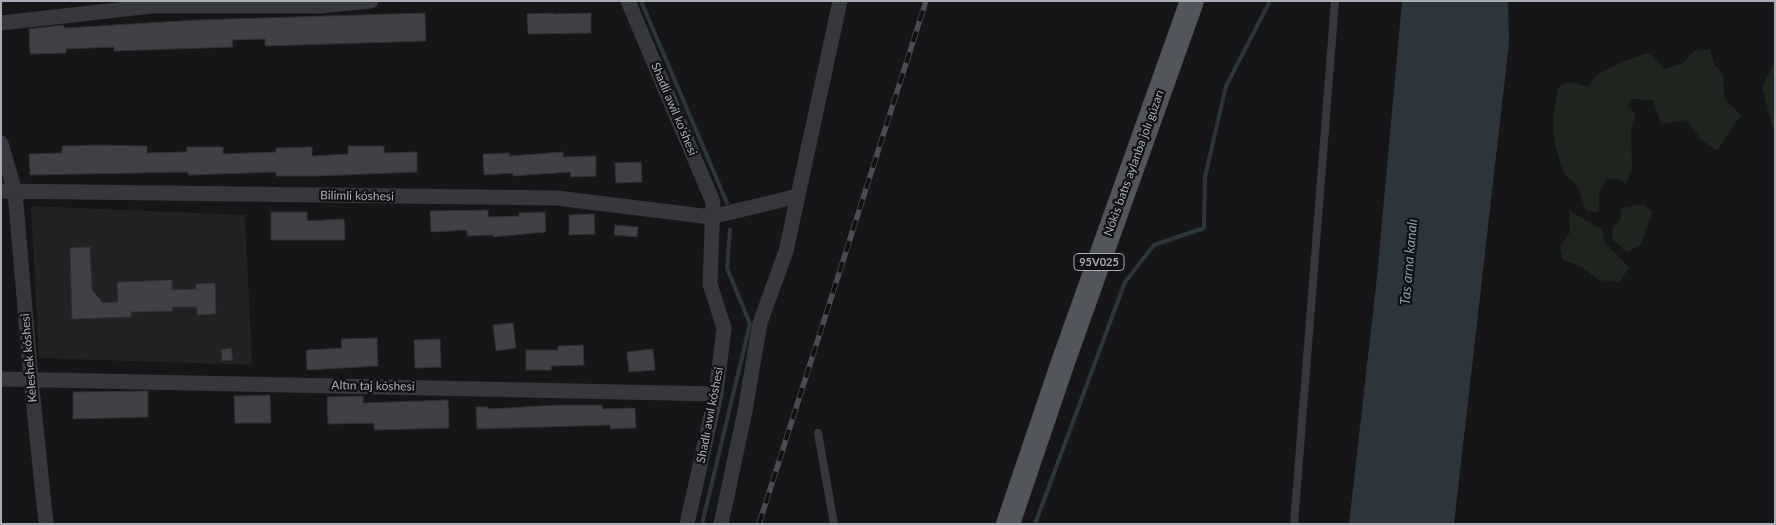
<!DOCTYPE html>
<meta charset="utf-8">
<style>
body{margin:0}
#map{position:relative;width:1776px;height:525px;overflow:hidden;background:#161618;font-family:Lato,sans-serif}
canvas{display:block}
.frame{position:absolute;inset:0;border:2px solid #a8adb8;pointer-events:none}
</style>
<div id="map">
<canvas width="1776" height="525"></canvas>
<div class="frame"></div>
</div>
<script>
const ctx = document.querySelector('canvas').getContext('2d');
ctx.lineJoin = 'round';
function paint(path, color) { ctx.fillStyle = color; ctx.fill(path, 'evenodd'); }
const poly = rows => new Path2D(rows.map(r => 'M' + r).join(''));
function strokePath(path, color, width, dash) { ctx.strokeStyle = color; ctx.lineWidth = width; ctx.lineCap = dash ? 'butt' : 'round'; ctx.setLineDash(dash || []); ctx.stroke(path); }
function drawText(font, color, halo, rows, align = 'center') {
  ctx.font = font + ' Lato,sans-serif'; ctx.lineWidth = 4.5; ctx.setLineDash([]); ctx.textBaseline = 'middle'; ctx.strokeStyle = halo; ctx.fillStyle = color; for (const [text, x, y, turn = 0] of rows) {
    ctx.save(); ctx.translate(x, y); ctx.rotate((+turn || 0) * Math.PI / 180); ctx.textAlign = isNaN(turn) ? turn : align; if (halo) ctx.strokeText(text, 0, 0); ctx.fillText(text, 0, 0); ctx.restore();
  }
}
paint(poly([
 [31,206,245,215,252,365,39,358]
]), '#222225');
paint(poly([
 [1710,49,1714,64,1723,75,1724,98,1741,115,1717,151,1701,139,1686,120,1661,124,1653,100,1632,99,1627,106,1635,114,1631,130,1632,168,1626,184,1617,178,1606,179,1599,193,1599,212,1586,211,1578,187,1563,172,1554,141,1553,116,1559,86,1572,82,1588,87,1597,75,1623,61,1649,53,1665,69,1682,64,1694,51],
 [1775,62,1775,135,1762,87],
 [1644,204,1652,212,1641,245,1627,252,1613,240,1612,229,1621,218,1621,208],
 [1569,210,1602,230,1605,243,1629,267,1620,282,1598,280,1581,266,1563,260,1560,247,1570,232]
]), '#1e261f');
paint(poly([
 [1402,1,1508,1,1509,43,1454,524,1349,524,1377,277]
]), '#2c353c');
strokePath(poly([
 [641,1,727,203],
 [702,524,750,324,727,268,730,230],
 [1035,524,1125,282,1154,245,1204,228,1205,177,1226,86,1270,1]
]), '#2c353c', 4);
const building = poly([
 [425,13,426,41,265,46,265,39,232,40,233,47,114,51,114,47,66,49,66,53,30,54,29,29,63,25,65,28,196,20,425,13],
 [553,13,553,14,591,13,591,33,528,34,527,14,553,13],
 [98,145,147,146,147,153,187,152,187,147,223,147,223,154,276,152,276,148,312,147,312,156,348,154,348,146,384,146,384,153,417,152,417,172,316,176,276,176,276,172,188,175,188,172,30,175,29,154,62,153,62,146,98,145],
 [563,152,563,157,596,156,596,176,571,177,570,172,513,176,513,173,484,175,483,154,509,153,509,156,563,152],
 [641,162,642,182,616,183,615,163,641,162],
 [488,210,488,217,519,216,519,213,545,212,546,232,493,237,493,235,467,236,467,230,431,232,430,211,488,210],
 [271,212,307,212,307,221,344,219,345,240,271,240,271,212],
 [594,214,595,234,569,235,569,215,594,214],
 [615,225,638,227,637,237,614,235,615,225],
 [90,247,92,290,103,303,118,302,117,282,172,280,172,290,196,289,196,284,215,283,216,314,197,315,197,307,172,307,173,311,131,312,131,317,72,319,70,248,90,247],
 [513,323,516,348,496,351,493,325,513,323],
 [377,338,378,366,307,370,306,350,342,348,341,339,377,338],
 [440,339,441,367,415,368,414,340,440,339],
 [583,345,584,365,551,366,551,370,526,370,526,350,558,350,558,346,583,345],
 [231,348,233,360,222,361,221,350,231,348],
 [653,349,655,370,629,372,627,352,653,349],
 [148,391,148,417,73,419,73,392,148,391],
 [270,395,271,423,235,423,234,396,270,395],
 [363,396,363,403,448,400,449,428,374,430,374,423,328,424,327,397,363,396],
 [561,405,602,405,602,409,635,408,636,428,610,429,610,425,477,429,476,407,488,407,488,409,561,405]
]);
paint(building, '#404145');
strokePath(building, '#303034', 1);
strokePath(poly([
 [818,433,834,524],
 [1294,524,1335,1]
]), '#37383d', 8);
strokePath(poly([
 [628,1,713,202,710,284,724,328,716,394,687,524],
 [1,23,152,6,319,6,371,1],
 [1,143,15,192,31,379,46,524],
 [1,191,557,198,711,217,798,196],
 [1,379,716,394],
 [721,524,745,411,760,323,786,251,840,1]
]), '#37383d', 15);
strokePath(poly([
 [1008,524,1062,365,1192,1]
]), '#53555c', 24);
const rail = poly([
 [759,524,926,1]
]);
strokePath(rail, '#4a4c52', 5.5);
strokePath(rail, '#111113', 4, [11]);
for (const [x, y, w] of [
 [1099,262,50]
]) { const box = new Path2D(); box.roundRect(x - w / 2, y - 8.5, w, 17, 4); ctx.fillStyle = '#111113'; ctx.fill(box); strokePath(box, '#a8adb8', 1); }
drawText('bold 11px', '#a8adb8', null, [
 ["95V025",1099,262]
]);
drawText('12px', '#a8adb8', '#111113', [
 ["Shadli awil ko'shesi",674,109,67],
 ["Nókis batıs aylanba jolı gúzarı",1134,163,-70],
 ["Bilimli kóshesi",357,196,1],
 ["Keleshek kóshesi",29,358,-95],
 ["Altın taj kóshesi",373,386,1],
 ["Shadlı awıl kóshesi",710,415,-79]
]);
drawText('italic 14px', '#7f9bb3', '#111113', [
 ["Tas arna kanalı",1409,262,-85]
]);
</script>
